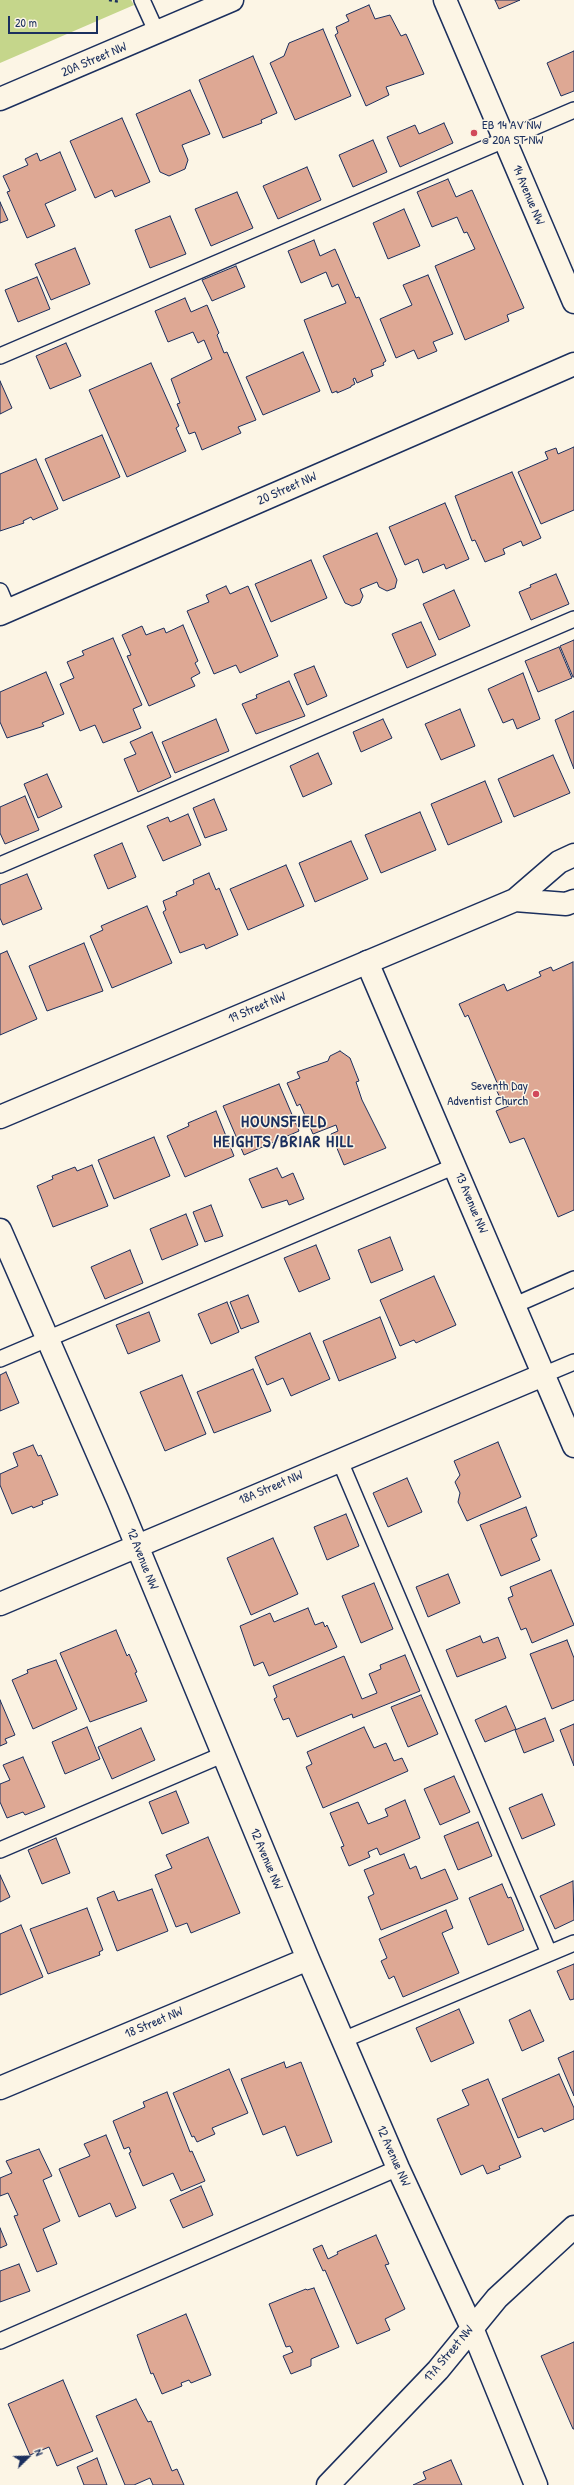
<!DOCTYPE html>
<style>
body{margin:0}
#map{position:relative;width:574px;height:2485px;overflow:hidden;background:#fcf5e5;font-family:"Patrick Hand",sans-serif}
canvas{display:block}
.north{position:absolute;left:8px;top:2437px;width:40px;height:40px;-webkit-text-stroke:3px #fcf5e5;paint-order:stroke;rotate:67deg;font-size:11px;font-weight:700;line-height:16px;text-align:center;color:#1b2f5e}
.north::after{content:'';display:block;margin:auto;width:14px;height:18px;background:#1b2f5e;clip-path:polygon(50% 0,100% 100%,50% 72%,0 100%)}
.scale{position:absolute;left:8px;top:16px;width:90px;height:18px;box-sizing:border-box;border:2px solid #1b2f5e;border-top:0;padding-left:5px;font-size:12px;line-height:14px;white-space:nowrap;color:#1b2f5e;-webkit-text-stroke:3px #fcf5e5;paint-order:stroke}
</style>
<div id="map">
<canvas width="574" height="2485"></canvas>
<div class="north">N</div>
<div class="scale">20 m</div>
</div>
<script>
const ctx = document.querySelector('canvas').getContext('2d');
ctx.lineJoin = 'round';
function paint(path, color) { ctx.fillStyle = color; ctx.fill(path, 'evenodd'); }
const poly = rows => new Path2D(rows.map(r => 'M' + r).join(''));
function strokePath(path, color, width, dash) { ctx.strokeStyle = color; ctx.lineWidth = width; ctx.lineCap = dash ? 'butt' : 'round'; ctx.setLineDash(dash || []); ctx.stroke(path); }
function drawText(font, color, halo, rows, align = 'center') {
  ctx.font = font + ' "Patrick Hand",sans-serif'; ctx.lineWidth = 3; ctx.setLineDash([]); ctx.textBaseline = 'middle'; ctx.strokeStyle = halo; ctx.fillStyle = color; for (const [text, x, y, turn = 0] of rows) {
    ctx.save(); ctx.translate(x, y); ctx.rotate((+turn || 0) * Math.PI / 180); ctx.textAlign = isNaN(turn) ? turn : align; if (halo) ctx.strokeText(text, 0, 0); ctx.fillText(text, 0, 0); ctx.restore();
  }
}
paint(poly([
 [0,0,131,0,134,5,0,63]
]), '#c5d68b');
const building = poly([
 [495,0,520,0,499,9,495,0],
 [369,5,375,19,390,15,401,36,406,34,424,74,386,87,389,95,366,106,335,35,338,33,336,27,349,21,346,15,369,5],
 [323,29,351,96,295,120,270,63,284,56,289,43,323,29],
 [574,51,574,91,561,96,547,63,574,51],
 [253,56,277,113,261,120,262,123,223,138,199,80,253,56],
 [190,90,210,134,182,145,188,160,185,169,169,176,160,172,136,114,190,90],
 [122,118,150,182,115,197,112,190,95,198,70,141,122,118],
 [444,123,453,143,400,167,387,137,415,125,419,134,444,123],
 [373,140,387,172,353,187,339,155,373,140],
 [60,152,76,190,45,204,55,226,27,238,7,192,10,191,3,176,28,165,25,159,37,153,40,161,60,152],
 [307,167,321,200,278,219,263,186,307,167],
 [448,179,456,197,472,190,524,308,507,315,509,321,465,340,435,266,475,249,467,232,464,233,457,217,432,227,417,192,448,179],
 [237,192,253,228,211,246,195,209,237,192],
 [0,202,8,220,0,223,0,202],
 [404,209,420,246,388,259,373,223,404,209],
 [170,216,186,254,150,268,135,230,170,216],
 [314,240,320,256,335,249,356,298,359,297,386,361,383,363,384,365,371,370,373,376,357,383,355,378,353,379,355,384,351,386,351,387,337,393,337,391,332,393,304,320,346,303,338,284,332,287,326,272,301,283,288,251,314,240],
 [75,248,90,284,51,300,35,264,75,248],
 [236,266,245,287,212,301,202,280,236,266],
 [428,275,453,334,433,342,437,351,418,359,414,350,396,358,380,319,412,305,403,285,428,275],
 [37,277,50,309,18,322,5,290,37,277],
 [185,298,191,312,207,305,219,333,217,335,224,353,227,352,256,420,238,427,241,433,202,450,195,432,189,434,177,404,180,403,171,379,212,359,204,340,198,343,193,332,168,342,155,311,185,298],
 [66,343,81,376,50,389,36,356,66,343],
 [303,352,320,391,263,415,246,377,303,352],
 [151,363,179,426,176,428,186,451,127,477,89,390,151,363],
 [0,381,12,408,0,414,0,381],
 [102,435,120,477,63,501,45,459,102,435],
 [574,447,574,510,541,524,518,472,548,459,545,452,556,448,558,454,574,447],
 [36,459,58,509,33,520,31,517,23,521,24,523,0,531,0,474,36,459],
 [512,472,541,538,523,546,521,541,503,549,505,554,485,562,475,540,472,541,455,496,512,472],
 [445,503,469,559,446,569,444,564,423,573,418,559,405,565,389,527,445,503],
 [377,533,397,580,395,588,387,591,379,587,377,582,360,589,363,596,360,603,352,606,345,603,323,556,377,533],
 [311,560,327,598,271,622,255,584,311,560],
 [556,574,569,604,531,620,519,592,531,587,530,585,556,574],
 [226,586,230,594,248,586,278,656,240,673,236,665,214,674,187,611,209,602,206,595,226,586],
 [454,590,470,626,439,640,423,604,454,590],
 [421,622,436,655,407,668,392,634,421,622],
 [183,625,198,661,195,663,200,673,191,678,195,686,149,706,127,656,131,655,122,635,142,626,146,635,164,628,166,633,183,625],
 [113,638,142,705,133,709,141,728,103,743,95,725,80,731,60,684,74,678,67,662,84,655,82,651,113,638],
 [574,640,574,677,573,677,560,646,574,640],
 [559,647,572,678,538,692,525,661,559,647],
 [314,666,327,696,307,705,294,674,314,666],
 [46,672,64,714,42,723,44,726,7,738,0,722,0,692,46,672],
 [523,673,540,719,517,729,513,719,503,723,488,689,523,673],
 [289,681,305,716,256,734,242,704,257,698,256,695,289,681],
 [460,709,475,746,441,760,425,724,460,709],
 [574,711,574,769,555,720,574,711],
 [216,719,229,751,175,773,162,742,216,719],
 [383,719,392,738,361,752,353,732,383,719],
 [152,732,171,777,138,792,124,759,136,754,130,742,152,732],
 [318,753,332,784,303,797,290,766,318,753],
 [553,755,570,793,514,817,498,779,553,755],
 [47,774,62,807,38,818,24,784,47,774],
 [485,781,502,822,448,845,431,804,485,781],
 [25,796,39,830,5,844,0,833,0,807,25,796],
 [214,799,227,830,205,838,193,808,214,799],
 [420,812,436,850,381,873,365,835,420,812],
 [188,814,201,845,163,861,147,826,168,817,170,822,188,814],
 [351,841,368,879,315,902,299,863,351,841],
 [122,843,136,877,108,889,94,855,122,843],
 [286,865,304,906,248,930,230,889,286,865],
 [209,873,216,890,219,888,238,935,206,949,204,944,180,953,163,912,166,910,163,901,177,895,176,892,194,884,193,880,209,873],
 [27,874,42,909,3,925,0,918,0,885,27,874],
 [147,906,172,963,112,988,90,936,103,930,101,926,147,906],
 [84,943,103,991,47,1011,29,966,84,943],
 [7,951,37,1019,0,1035,0,954,7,951],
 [573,962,574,1210,558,1217,524,1138,510,1143,496,1111,516,1103,515,1099,507,1103,506,1101,502,1102,495,1087,498,1085,468,1015,465,1017,459,1004,504,984,507,991,541,976,539,972,551,967,553,971,573,962],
 [340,1051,350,1058,359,1081,356,1082,362,1100,386,1148,344,1165,331,1134,338,1131,336,1125,313,1134,300,1104,297,1106,287,1083,300,1078,297,1072,328,1061,330,1056,340,1051],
 [279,1084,299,1131,244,1155,223,1106,279,1084],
 [216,1111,234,1156,185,1177,167,1136,189,1126,188,1123,216,1111],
 [154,1137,170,1176,114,1199,98,1160,154,1137],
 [92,1165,108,1206,53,1227,37,1186,53,1179,52,1176,75,1167,77,1171,92,1165],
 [277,1168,282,1178,293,1173,304,1199,289,1205,287,1200,262,1208,249,1179,277,1168],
 [211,1205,223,1236,205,1242,193,1212,211,1205],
 [186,1214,198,1245,162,1260,150,1229,186,1214],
 [390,1237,403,1270,371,1283,358,1250,390,1237],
 [316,1245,330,1279,299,1292,284,1258,316,1245],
 [130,1250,143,1283,105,1299,91,1267,130,1250],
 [434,1276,456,1325,416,1343,414,1340,400,1346,380,1300,434,1276],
 [248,1295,259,1322,241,1329,230,1302,248,1295],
 [227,1302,239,1332,211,1344,198,1314,227,1302],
 [149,1312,160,1341,128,1354,116,1325,149,1312],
 [380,1317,396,1358,339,1381,323,1341,380,1317],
 [310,1333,330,1379,291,1396,283,1378,267,1385,255,1357,310,1333],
 [253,1369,271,1411,214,1433,197,1392,253,1369],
 [6,1372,19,1403,0,1411,0,1375,6,1372],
 [182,1375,206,1434,165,1451,140,1392,182,1375],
 [498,1442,521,1497,467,1521,458,1502,460,1493,455,1482,460,1475,454,1461,498,1442],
 [33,1445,38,1456,41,1455,58,1495,42,1501,43,1504,33,1508,32,1506,12,1514,0,1485,0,1474,18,1466,13,1453,33,1445],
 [407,1478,422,1512,388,1527,373,1493,407,1478],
 [526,1507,537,1536,531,1539,540,1560,501,1576,480,1525,526,1507],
 [346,1514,359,1546,327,1560,314,1527,346,1514],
 [273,1538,298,1594,251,1615,227,1558,273,1538],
 [551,1570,574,1625,532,1643,526,1628,521,1630,508,1598,513,1596,510,1587,551,1570],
 [448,1574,460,1603,428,1617,416,1587,448,1574],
 [374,1583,393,1629,361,1643,342,1596,374,1583],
 [308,1608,315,1625,323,1622,325,1627,327,1625,337,1647,269,1676,263,1662,254,1666,240,1626,270,1613,274,1622,308,1608],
 [116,1630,127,1656,129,1654,137,1672,135,1673,147,1701,90,1722,60,1653,116,1630],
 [480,1636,483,1643,498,1637,506,1658,457,1677,446,1650,480,1636],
 [567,1640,574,1658,574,1700,552,1709,530,1654,567,1640],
 [405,1655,420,1691,353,1718,352,1714,297,1737,289,1718,283,1720,274,1699,277,1697,273,1686,344,1656,362,1699,377,1693,369,1674,381,1669,380,1665,405,1655],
 [56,1660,77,1709,33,1729,12,1680,28,1673,27,1670,56,1660],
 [421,1695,438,1734,408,1747,391,1707,421,1695],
 [0,1700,15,1735,5,1739,7,1743,0,1746,0,1700],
 [506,1706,516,1729,485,1742,475,1720,506,1706],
 [545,1718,554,1741,524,1753,515,1730,545,1718],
 [574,1724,574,1766,560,1730,574,1724],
 [87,1727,100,1759,65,1774,52,1742,87,1727],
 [364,1727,374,1748,386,1743,394,1761,402,1758,408,1771,323,1808,306,1767,312,1764,307,1752,364,1727],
 [141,1728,155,1760,112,1779,98,1747,141,1728],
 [23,1757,45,1807,25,1815,23,1812,7,1818,0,1802,0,1784,10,1780,3,1765,23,1757],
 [454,1776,470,1812,440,1825,424,1789,454,1776],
 [176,1791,189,1823,162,1834,149,1802,176,1791],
 [542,1794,555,1825,522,1839,509,1808,542,1794],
 [405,1800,420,1838,380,1855,377,1848,368,1852,370,1857,349,1866,341,1847,344,1846,330,1813,358,1802,368,1824,388,1816,385,1809,405,1800],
 [478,1822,492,1856,458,1870,444,1836,478,1822],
 [208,1837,240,1913,191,1933,187,1923,176,1927,155,1875,172,1868,166,1855,208,1837],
 [56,1838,70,1873,42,1884,28,1850,56,1838],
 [404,1854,410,1869,416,1866,421,1879,445,1869,458,1899,381,1930,368,1897,374,1894,364,1870,404,1854],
 [0,1875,10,1897,0,1902,0,1875],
 [573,1881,574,1920,555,1929,540,1896,573,1881],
 [502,1884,508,1898,511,1897,524,1930,488,1945,469,1898,502,1884],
 [152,1889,168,1931,117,1951,97,1898,114,1891,118,1901,152,1889],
 [87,1908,103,1950,99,1952,100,1955,48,1974,30,1929,87,1908],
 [446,1910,453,1928,442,1933,459,1973,403,1997,394,1976,389,1979,381,1961,387,1958,379,1939,446,1910],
 [21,1925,43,1977,0,1995,0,1934,21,1925],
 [574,1964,574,1999,570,2000,557,1971,574,1964],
 [459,2009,474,2043,431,2062,416,2028,459,2009],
 [530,2010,544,2041,522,2051,509,2020,530,2010],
 [574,2051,574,2096,558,2058,574,2051],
 [284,2062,286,2068,301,2062,332,2142,297,2156,285,2126,263,2135,241,2079,284,2062],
 [229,2069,248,2113,212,2128,215,2134,197,2142,194,2136,192,2137,173,2093,229,2069],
 [559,2074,574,2108,574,2119,544,2132,542,2128,518,2138,502,2099,559,2074],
 [488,2079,521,2157,499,2166,500,2169,487,2174,483,2165,461,2175,437,2119,469,2105,462,2090,488,2079],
 [167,2092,190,2152,192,2151,205,2181,181,2191,173,2173,143,2186,129,2153,131,2152,129,2147,124,2149,113,2121,145,2107,143,2102,167,2092],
 [106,2135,136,2208,116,2217,110,2203,79,2217,59,2169,90,2156,84,2144,106,2135],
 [39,2149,52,2176,43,2180,60,2221,43,2229,57,2264,37,2272,14,2216,18,2215,8,2193,0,2196,0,2178,12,2173,6,2161,39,2149],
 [201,2186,213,2215,183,2228,170,2200,201,2186],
 [0,2228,7,2245,0,2248,0,2228],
 [376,2235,389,2264,385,2265,405,2309,385,2319,390,2330,357,2344,325,2270,323,2271,313,2249,322,2245,328,2259,338,2254,337,2252,376,2235],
 [19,2264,30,2291,0,2302,0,2271,19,2264],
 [314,2288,339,2347,311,2359,311,2366,291,2374,283,2356,293,2352,290,2346,286,2347,269,2304,306,2289,307,2290,314,2288],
 [186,2314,211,2375,191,2383,189,2380,181,2383,182,2386,162,2394,153,2373,151,2374,137,2335,186,2314],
 [574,2342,574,2429,573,2429,541,2356,574,2342],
 [63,2380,93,2451,57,2466,49,2447,30,2455,8,2404,63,2380],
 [136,2399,148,2422,151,2421,172,2471,177,2469,184,2485,153,2485,150,2478,134,2485,125,2485,96,2416,136,2399],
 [97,2458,107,2485,84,2485,77,2467,97,2458],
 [451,2460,462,2485,413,2485,426,2479,423,2472,451,2460]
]);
paint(building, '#dea894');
strokePath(building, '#1b2f5e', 1);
const service = poly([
 [142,0,157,33],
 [0,356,574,110],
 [0,591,8,610],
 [0,865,574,619],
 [515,1305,574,1279],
 [0,1359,455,1166],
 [543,1375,574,1362],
 [339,1459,549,1953],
 [0,1850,222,1755],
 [343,2040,574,1943],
 [0,2341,398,2168]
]);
const minor = poly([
 [445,0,574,302],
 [0,99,232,0],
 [0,614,574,364],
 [367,962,574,1446],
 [0,1230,118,1500,308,1959,398,2168,472,2328,536,2485],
 [0,1604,543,1375],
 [0,2088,308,1959],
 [328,2485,438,2370,497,2298,574,2227]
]);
const tertiary = poly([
 [515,900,566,904,574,901],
 [0,1117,515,900,559,862,574,855]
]);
strokePath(service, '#1b2f5e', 18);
strokePath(minor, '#1b2f5e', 25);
strokePath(tertiary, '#1b2f5e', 25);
strokePath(poly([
 [109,0,120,2]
]), '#1b2f5e', 2.5, [3, 3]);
strokePath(service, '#fcf5e5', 15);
strokePath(minor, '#fcf5e5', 22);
strokePath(tertiary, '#fcf5e5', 22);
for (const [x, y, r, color] of [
 [474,133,4,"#d1495b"],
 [536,1094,4,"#d1495b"]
]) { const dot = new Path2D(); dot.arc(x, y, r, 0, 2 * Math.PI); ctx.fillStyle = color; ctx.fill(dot); strokePath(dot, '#fcf5e5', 1.5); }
drawText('13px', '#1b2f5e', '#fcf5e5', [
 ["20A Street NW",94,60,-23],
 ["14 Avenue NW",528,195,67],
 ["20 Street NW",287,489,-24],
 ["19 Street NW",257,1008,-23],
 ["13 Avenue NW",471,1203,67],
 ["18A Street NW",271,1488,-23],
 ["12 Avenue NW",142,1559,68],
 ["12 Avenue NW",266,1859,67],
 ["18 Street NW",154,2023,-23],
 ["12 Avenue NW",393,2156,66],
 ["17A Street NW",449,2354,-50]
]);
drawText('13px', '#1b2f5e', '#fcf5e5', [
 ["EB 14 AV NW",482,126],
 ["@ 20A ST NW",482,141],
 ["Seventh Day",528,1087,"right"],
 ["Adventist Church",528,1102,"right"]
], 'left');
ctx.letterSpacing = '1px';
drawText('bold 17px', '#1b2f5e', '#fcf5e5', [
 ["HOUNSFIELD",284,1122],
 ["HEIGHTS/BRIAR HILL",284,1142]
]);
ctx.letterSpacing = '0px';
</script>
